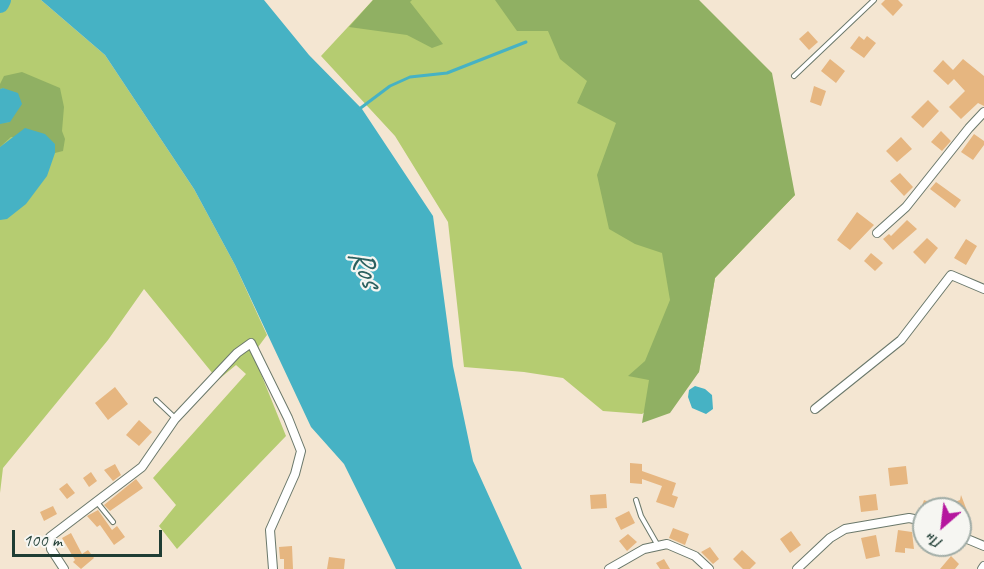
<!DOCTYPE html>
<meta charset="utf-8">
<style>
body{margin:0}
#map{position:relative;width:984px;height:569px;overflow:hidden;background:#f4e6d2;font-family:Caveat,sans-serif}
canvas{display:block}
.north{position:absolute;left:912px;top:497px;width:60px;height:60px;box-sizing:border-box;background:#f6f6f2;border:2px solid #a0aca6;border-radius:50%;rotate:208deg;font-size:16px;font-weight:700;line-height:24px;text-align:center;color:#1f3d34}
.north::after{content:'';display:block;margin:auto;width:21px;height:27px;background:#b5179e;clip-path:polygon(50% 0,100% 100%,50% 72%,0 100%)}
.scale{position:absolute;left:12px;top:530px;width:150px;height:27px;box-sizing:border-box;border:3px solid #1f3d34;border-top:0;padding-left:8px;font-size:18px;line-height:21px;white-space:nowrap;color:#1f3d34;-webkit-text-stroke:4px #f6f6f2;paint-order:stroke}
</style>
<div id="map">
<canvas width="984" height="569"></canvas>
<div class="north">Пн</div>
<div class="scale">100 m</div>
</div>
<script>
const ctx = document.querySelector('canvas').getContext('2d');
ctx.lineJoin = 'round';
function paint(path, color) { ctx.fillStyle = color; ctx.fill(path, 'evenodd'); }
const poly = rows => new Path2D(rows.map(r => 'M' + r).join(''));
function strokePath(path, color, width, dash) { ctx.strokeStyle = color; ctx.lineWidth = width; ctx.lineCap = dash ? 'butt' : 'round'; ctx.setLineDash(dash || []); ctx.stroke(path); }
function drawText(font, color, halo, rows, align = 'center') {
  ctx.font = font + ' Caveat,sans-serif'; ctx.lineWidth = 4.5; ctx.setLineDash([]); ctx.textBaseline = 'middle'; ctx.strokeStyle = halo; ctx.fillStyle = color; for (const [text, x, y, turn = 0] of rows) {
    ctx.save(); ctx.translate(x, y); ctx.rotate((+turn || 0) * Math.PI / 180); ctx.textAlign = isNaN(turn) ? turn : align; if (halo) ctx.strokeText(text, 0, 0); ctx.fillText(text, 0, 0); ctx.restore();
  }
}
paint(poly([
 [0,0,41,0,105,55,194,189,235,265,267,335,253,354,286,436,177,549,159,526,176,505,153,478,246,374,236,365,218,380,144,289,108,340,3,468,0,493],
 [373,0,699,0,795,195,715,278,699,372,642,414,603,411,563,378,524,372,464,367,448,222,395,136,321,56]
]), '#b5cc71');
paint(poly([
 [373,0,412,0,410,2,443,44,432,48,407,35,349,27],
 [495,0,699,0,772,73,795,195,715,278,699,372,670,413,642,423,649,380,628,376,645,361,670,300,662,253,635,244,609,229,597,175,616,123,577,103,587,81,560,59,548,31,517,31],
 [22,72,60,88,64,107,62,131,65,139,63,151,55,153,55,144,11,137,0,147,0,123,10,122,4,88,0,89,0,84,4,76]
]), '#90b063');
paint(poly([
 [41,0,264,0,309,55,362,109,433,216,453,366,473,461,522,569,396,569,344,464,311,427,235,265,194,189,105,55],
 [3,88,18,93,22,104,10,122,0,124,0,89],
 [25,128,45,134,55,144,55,153,47,176,26,204,7,219,0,220,0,147],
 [695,386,705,389,712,395,713,409,706,414,692,408,688,397,689,390]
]), '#46b2c4');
strokePath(poly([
 [358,110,390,86,410,77,447,73,526,42]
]), '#46b2c4', 3);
strokePath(poly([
 [0,4,2,0]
]), '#46b2c4', 18);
paint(poly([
 [885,0,898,0,903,5,893,16,881,4],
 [808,31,818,42,809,50,799,39],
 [859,36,864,40,867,36,876,43,864,58,850,48],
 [830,59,845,71,836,83,821,71],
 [963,59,984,76,984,106,978,103,961,119,949,107,965,91,954,79,948,85,933,71,943,60,953,70],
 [814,86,826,91,821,106,810,102],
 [928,100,939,111,923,128,911,117],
 [941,131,951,141,942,151,931,142],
 [974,134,984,141,984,145,973,160,961,152],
 [901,137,912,149,897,162,886,151],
 [900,173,913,187,904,196,890,181],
 [936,182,961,200,955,208,930,189],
 [857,212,874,225,850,250,837,240],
 [907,220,917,229,893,250,883,239,889,234,891,236],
 [927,238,938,248,925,264,913,252],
 [966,239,977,246,966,265,954,258],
 [871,253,883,263,875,271,864,261],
 [115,387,128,404,108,420,95,403],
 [139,420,152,432,139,446,126,435],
 [630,463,642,464,642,471,676,483,672,495,678,497,674,508,656,502,662,486,642,479,642,484,630,483],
 [115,464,121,475,113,481,104,470],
 [906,466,908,484,890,486,888,468],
 [91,472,97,481,89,487,83,478],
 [136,479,143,488,110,511,104,505],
 [67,483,75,493,67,499,59,489],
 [606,494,607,508,591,509,590,495],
 [876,494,878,510,861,512,859,496],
 [961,495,969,516,960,520,960,509,921,509,924,500,941,507,960,500],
 [53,506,57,514,44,521,40,512],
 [98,510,112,530,117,526,125,537,114,545,100,525,97,527,87,516],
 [629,511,635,523,621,530,615,518],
 [673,528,689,534,685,545,669,538],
 [898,530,912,532,914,549,905,548,905,553,895,552],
 [791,531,801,545,790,553,780,539],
 [71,533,82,554,88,550,94,558,81,569,73,562,75,560,62,538],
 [628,534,637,542,627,551,619,541],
 [876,535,880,556,866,559,861,538],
 [292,546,293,569,284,569,284,559,280,559,279,547],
 [710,547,719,559,713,564,701,552],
 [742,550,756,563,750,569,743,569,733,559],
 [951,556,959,564,955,569,940,569],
 [329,557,345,559,344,569,327,569],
 [664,559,670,569,660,569,656,563]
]), '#e6b680');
const lane = poly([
 [794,76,874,0],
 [156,400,175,418],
 [636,500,641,516,657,544],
 [96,501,113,522]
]);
const street = poly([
 [877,233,906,207,969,128,984,112],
 [815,409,901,340,951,275,984,289],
 [960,536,984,546],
 [64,569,51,549,50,537,142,467,175,419,237,353,251,343,288,418,301,451,295,474,270,530,273,569],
 [609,569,644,549,667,544,695,556,709,569],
 [797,569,830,538,845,529,909,518,924,521],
 [982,569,984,566]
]);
strokePath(lane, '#6a786b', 6);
strokePath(street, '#6a786b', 10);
strokePath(lane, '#fff', 4);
strokePath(street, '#fff', 8);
drawText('italic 32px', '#2b605f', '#f6f6f2', [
 ["Ros",364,268,65]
]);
</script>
